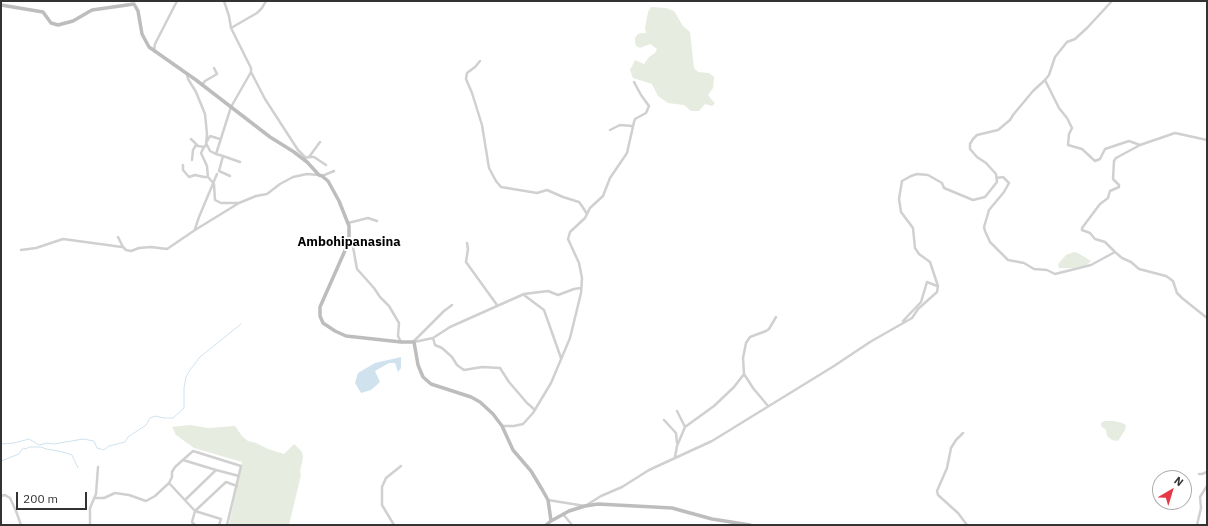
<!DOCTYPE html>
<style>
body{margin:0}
#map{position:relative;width:1208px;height:526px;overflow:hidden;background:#fff;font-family:"IBM Plex Sans",sans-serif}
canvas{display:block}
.frame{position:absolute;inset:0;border:2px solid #333;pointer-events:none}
.north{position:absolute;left:1152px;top:470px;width:40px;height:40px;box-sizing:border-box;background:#fff;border:1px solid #adadad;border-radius:50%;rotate:38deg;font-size:11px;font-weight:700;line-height:16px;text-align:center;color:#333}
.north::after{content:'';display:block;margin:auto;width:14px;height:18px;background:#e63946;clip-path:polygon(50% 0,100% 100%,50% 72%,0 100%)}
.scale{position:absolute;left:16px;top:492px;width:71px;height:18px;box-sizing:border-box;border:2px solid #333;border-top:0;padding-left:5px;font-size:12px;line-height:14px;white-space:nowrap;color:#333;-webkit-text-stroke:3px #fff;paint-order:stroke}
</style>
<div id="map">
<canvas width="1208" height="526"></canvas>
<div class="frame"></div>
<div class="north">N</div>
<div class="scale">200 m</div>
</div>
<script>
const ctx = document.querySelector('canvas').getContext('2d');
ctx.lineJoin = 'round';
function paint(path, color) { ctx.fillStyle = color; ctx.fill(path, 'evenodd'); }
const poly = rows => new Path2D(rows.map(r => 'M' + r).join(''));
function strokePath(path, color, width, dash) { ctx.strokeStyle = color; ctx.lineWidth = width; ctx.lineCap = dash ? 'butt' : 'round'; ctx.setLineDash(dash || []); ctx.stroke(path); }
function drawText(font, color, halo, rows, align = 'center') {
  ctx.font = font + ' "IBM Plex Sans",sans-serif'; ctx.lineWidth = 4; ctx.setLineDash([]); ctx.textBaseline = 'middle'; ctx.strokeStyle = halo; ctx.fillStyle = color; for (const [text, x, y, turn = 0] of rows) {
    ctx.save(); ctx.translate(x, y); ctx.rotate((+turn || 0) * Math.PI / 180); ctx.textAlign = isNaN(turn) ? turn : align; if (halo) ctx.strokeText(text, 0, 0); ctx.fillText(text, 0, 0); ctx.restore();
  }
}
paint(poly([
 [651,7,666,8,674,11,683,26,690,32,694,68,698,72,709,73,714,77,713,88,708,95,711,99,715,103,712,106,705,104,699,111,691,111,684,105,668,103,658,96,652,84,633,78,630,70,635,60,644,64,649,57,655,53,657,49,650,44,640,48,636,46,635,42,635,38,638,34,641,33,646,33,645,28,648,12],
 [1074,252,1078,253,1091,261,1087,265,1073,268,1059,268,1058,264,1066,255],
 [1104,421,1114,421,1122,423,1126,425,1125,430,1118,441,1112,440,1107,436,1106,430,1101,426,1101,423],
 [190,425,208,428,235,426,242,436,248,441,256,443,268,449,284,454,294,444,302,452,303,457,300,472,301,475,289,525,229,525,242,462,194,448,176,435,172,427]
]), '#e6ecdf');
paint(poly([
 [401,357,401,368,398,372,395,363,389,363,375,371,380,382,371,390,361,393,355,383,358,373,375,363]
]), '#cfe2ee');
strokePath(poly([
 [1,444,14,443,29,439,39,445,47,443,54,444,83,439,94,441,97,448,104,450,109,446,125,442,128,437,146,425,150,418,155,416,164,418,173,418,184,408,184,388,186,377,190,370,200,357,241,324],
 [1,461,19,454,23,448,26,449,29,447,41,447,46,449,63,452,72,455,78,468]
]), '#cfe2ee', 1);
strokePath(poly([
 [224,1,229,16,231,28],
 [154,51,155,44,177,1],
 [480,61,475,67,467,73,466,79,472,93,482,125,489,168,496,181,501,187,537,193,547,190,563,197,579,202,582,206,587,214],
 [251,72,265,99,298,150,306,158],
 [187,74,188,79,196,92,205,114,207,134,206,145,204,147,198,146,191,139],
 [1045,80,1059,108,1067,118,1072,128,1069,134,1068,145,1082,149,1095,161,1100,159,1105,149,1129,141,1140,145,1175,133,1207,140],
 [202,85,205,81,217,74,214,68],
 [610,130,620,125,632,126],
 [1140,145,1116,158,1114,161,1113,179,1119,185,1119,187,1110,191,1108,198,1100,204,1082,228,1082,230,1090,233,1095,239,1105,242,1115,252,1122,258,1131,262,1139,269,1166,276,1173,281,1177,293,1182,298,1207,318],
 [204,147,201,153,207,166,208,177,214,184,215,200,221,203,239,203],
 [216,154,210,151,206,143,210,136,220,139],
 [223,156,240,162],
 [310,157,314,157,326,165],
 [305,158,309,157,320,142],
 [192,160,193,150,196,145],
 [183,165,183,170,189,177,195,175,204,177,208,177],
 [230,176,219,171,223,156,216,154,231,107,251,72,251,68,231,28,257,13,262,8,266,1],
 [322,176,334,171],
 [997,178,1003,177,1009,183,1004,192,989,210,984,227,985,231,990,242,1008,260,1024,263,1034,269,1047,270,1055,274,1091,265,1115,252],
 [348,223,368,218,377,221],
 [195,229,199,217,217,174],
 [118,237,123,247,126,250,131,251,139,248,151,247,167,249,195,230,239,203,256,196,267,194,280,184,293,177,307,174,319,175],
 [348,243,353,247,357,269,374,288,380,297,389,306,399,323,398,336,401,342],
 [467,243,468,249,466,262,497,305],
 [21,250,36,248,63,239,122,247],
 [524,295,544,310,561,358],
 [903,321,921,302,927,282,937,286],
 [433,338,435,345,442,348,452,357,457,365,464,370,482,367,500,368,509,382,527,403,535,410],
 [414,341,444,311,452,305],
 [414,342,433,338,450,327,524,294,548,291,558,295,574,289,581,288],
 [744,374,753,388,768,406],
 [677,411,685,427],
 [664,420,676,433,677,443],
 [502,426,514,426,523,424,533,413,551,383,570,338,581,293,582,278,579,263,568,239,570,232,585,218,590,208,603,196,610,178,627,153,634,122,635,119,646,113,649,106,641,95,634,82],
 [963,433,956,440,951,448,947,468,937,491,938,495,958,513,967,525],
 [675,457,677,446,685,427,714,406,734,387,744,374,743,358,746,343,750,337,766,331,769,329,776,317],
 [183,460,216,470],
 [1199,474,1202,474,1207,472],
 [169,483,195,511,221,519,219,525],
 [1,496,5,495,10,498,16,511,21,525],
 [94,498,104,498,115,493,129,495,146,501,155,496,169,483,172,477,172,472,175,467,193,451,241,466,227,525],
 [185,500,216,470,239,476],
 [548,500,585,506,601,496,622,487,649,470,712,441,834,366,870,342,912,318,918,309,937,292,938,286,930,262,919,254,915,248,913,228,901,212,899,199,902,181,911,176,917,174,928,175,942,183,944,188,973,200,985,197,997,182,996,174,986,163,977,157,970,149,970,144,973,139,977,135,998,130,1010,120,1013,115,1033,91,1045,80,1049,75,1055,57,1067,42,1075,39,1087,28,1112,1],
 [563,514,572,525],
 [90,525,90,508,96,494,98,467],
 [195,525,192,522,195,511,226,482,237,486],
 [394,525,382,505,382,487,386,478,401,466],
 [1197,525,1201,508,1200,497,1207,486]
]), '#d0d0d0', 2.5);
strokePath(poly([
 [1,5,43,12,51,23,58,25,73,21,92,10,134,4,138,11,142,34,149,47,196,80,270,137,294,152,307,162,319,175,322,176,328,181,339,201,349,226,349,237,347,246,320,307,320,316,323,323,335,331,346,336,401,342,414,342,418,365,423,377,431,384,471,397,480,402,493,414,502,426,513,450,531,471,543,491,548,500,551,521],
 [546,525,551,521,569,511,585,506,598,504,672,508,712,519,750,525]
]), '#bdbdbd', 3.5);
drawText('bold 13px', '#000', '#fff', [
 ["Ambohipanasina",349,242]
]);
</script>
